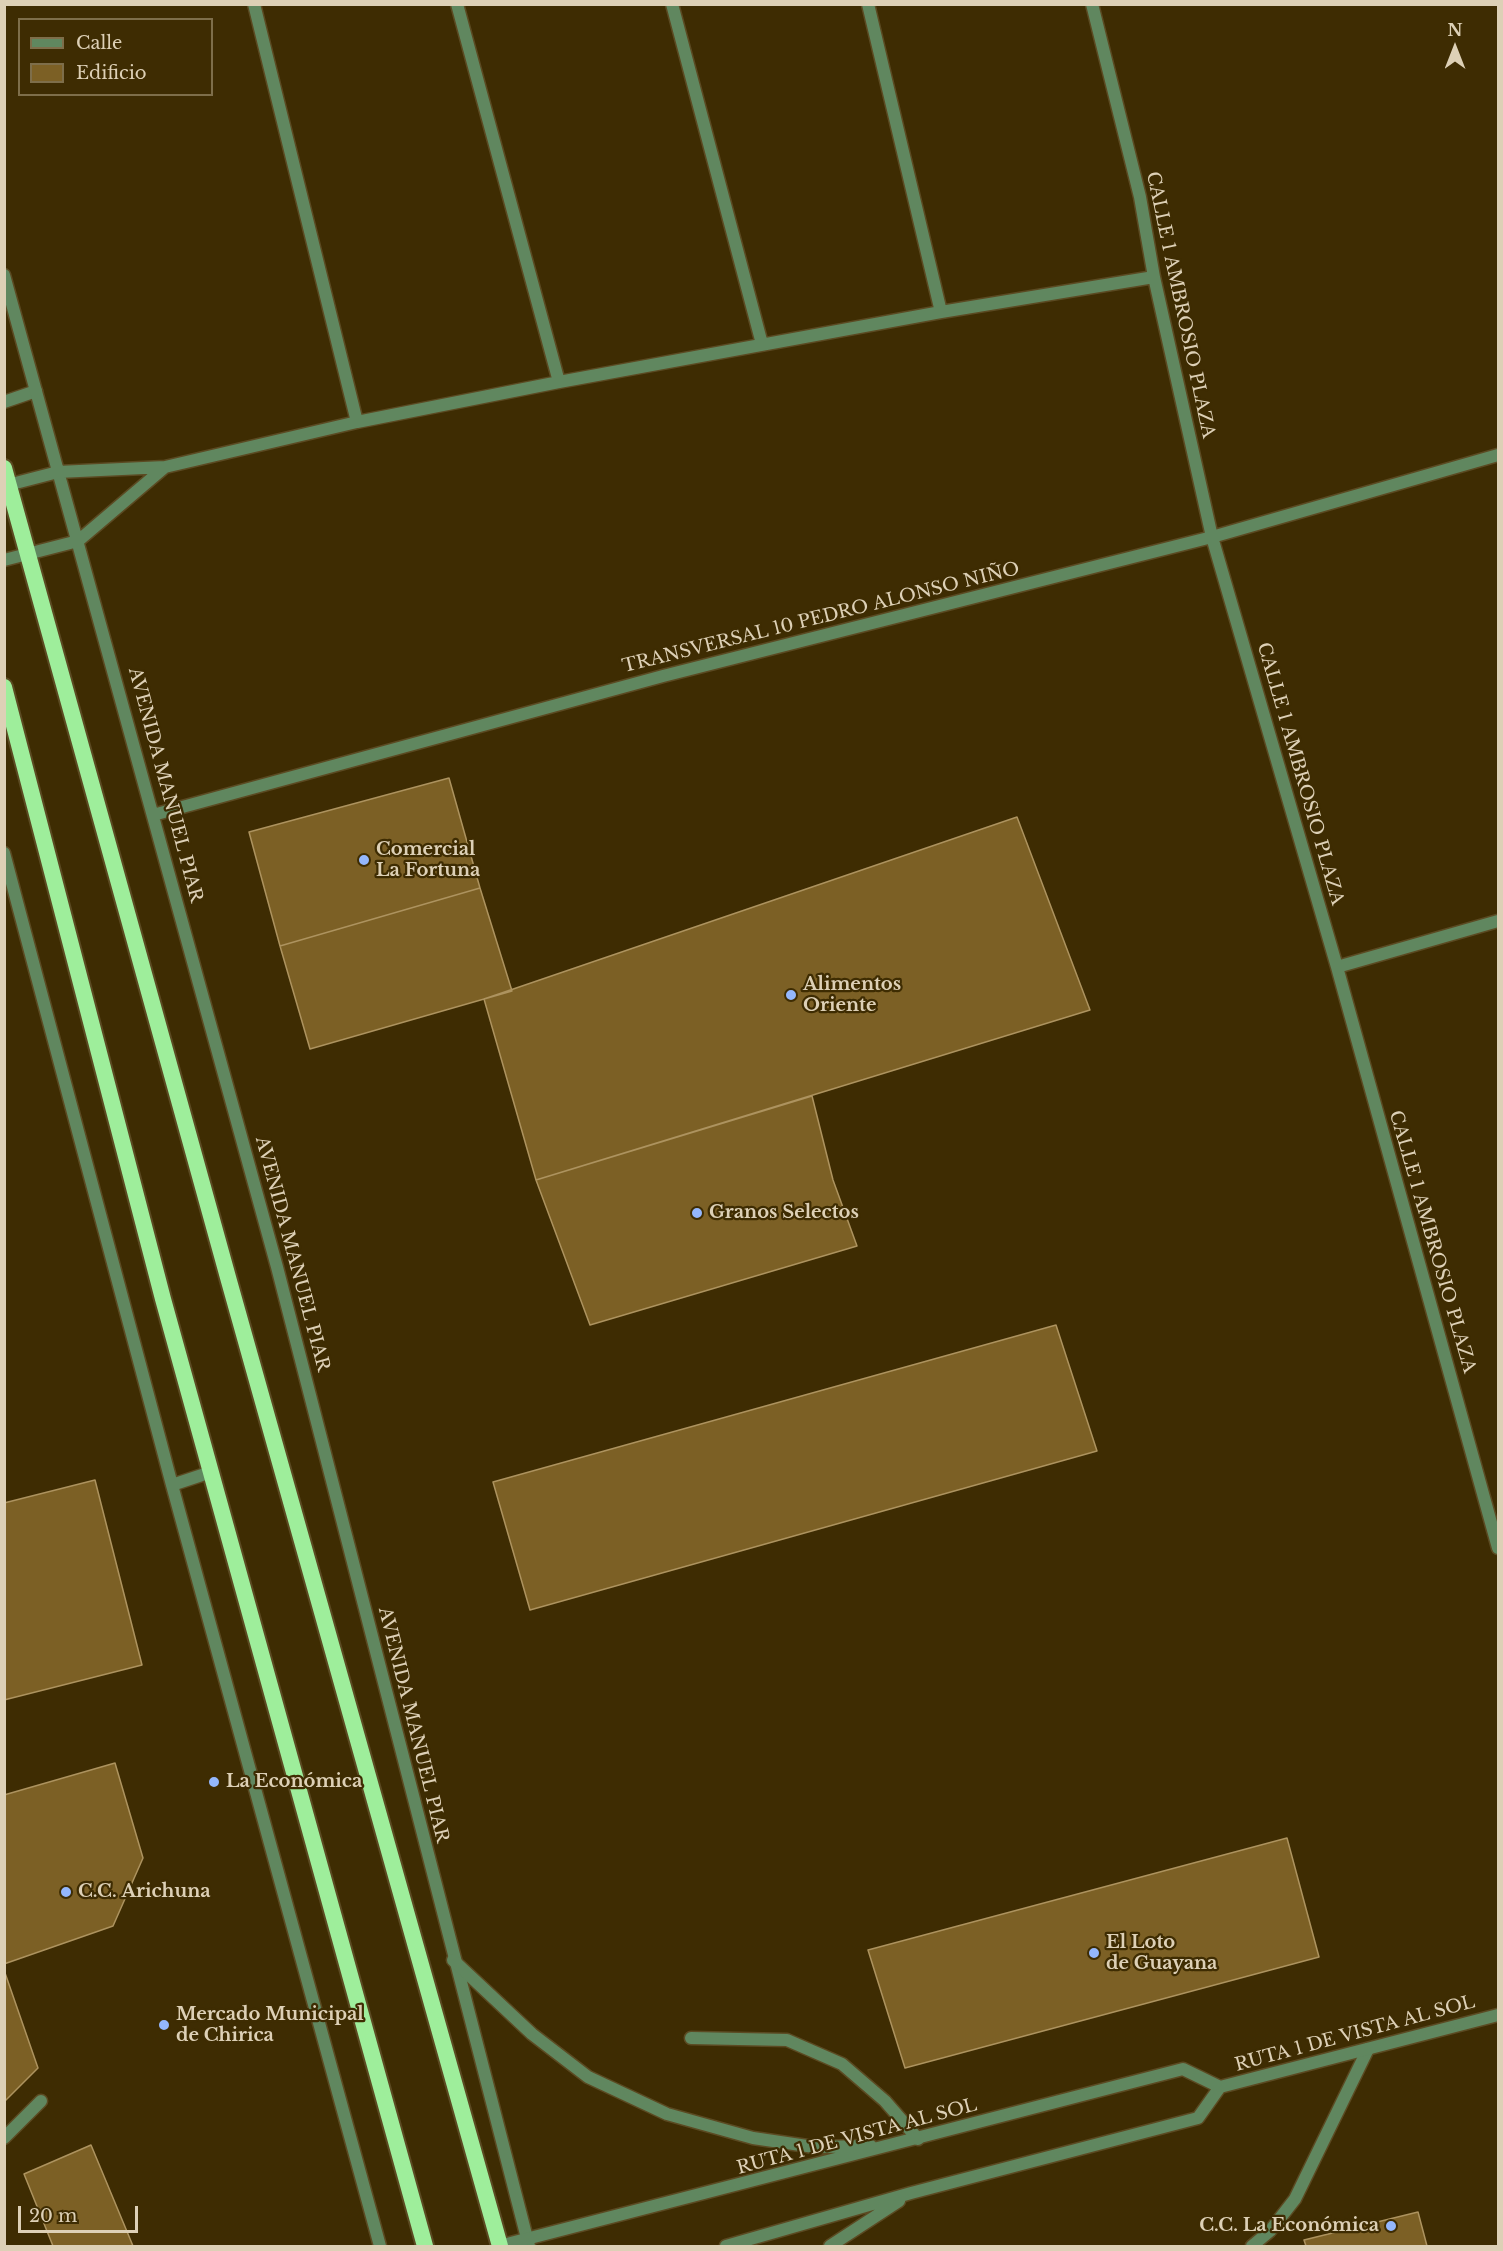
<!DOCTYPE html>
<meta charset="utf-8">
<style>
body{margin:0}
#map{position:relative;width:1503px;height:2251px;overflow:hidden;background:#3e2c02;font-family:"Libre Baskerville",serif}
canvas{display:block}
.frame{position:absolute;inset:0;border:6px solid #ddd0b6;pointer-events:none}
.legend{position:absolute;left:18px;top:18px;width:195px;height:78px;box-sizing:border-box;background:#3e2c02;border:2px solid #7e6e4a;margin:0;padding:8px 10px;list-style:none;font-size:18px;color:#ddd0b6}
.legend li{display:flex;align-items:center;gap:12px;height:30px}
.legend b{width:30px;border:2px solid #7e6e4a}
.north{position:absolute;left:1425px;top:18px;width:60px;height:60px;-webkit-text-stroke:4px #3e2c02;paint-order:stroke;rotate:0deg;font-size:16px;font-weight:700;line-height:24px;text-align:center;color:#ddd0b6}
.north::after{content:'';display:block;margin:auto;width:21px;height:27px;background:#ddd0b6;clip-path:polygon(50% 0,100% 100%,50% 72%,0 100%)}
.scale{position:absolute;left:18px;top:2206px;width:120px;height:27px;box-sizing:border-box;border:3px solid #ddd0b6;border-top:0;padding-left:8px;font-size:18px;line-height:21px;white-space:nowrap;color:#ddd0b6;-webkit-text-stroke:4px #3e2c02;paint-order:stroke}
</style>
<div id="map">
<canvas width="1503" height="2251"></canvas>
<div class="frame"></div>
<ul class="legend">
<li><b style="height:8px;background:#60875f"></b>Calle</li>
<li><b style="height:16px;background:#7c6025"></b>Edificio</li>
</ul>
<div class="north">N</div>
<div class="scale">20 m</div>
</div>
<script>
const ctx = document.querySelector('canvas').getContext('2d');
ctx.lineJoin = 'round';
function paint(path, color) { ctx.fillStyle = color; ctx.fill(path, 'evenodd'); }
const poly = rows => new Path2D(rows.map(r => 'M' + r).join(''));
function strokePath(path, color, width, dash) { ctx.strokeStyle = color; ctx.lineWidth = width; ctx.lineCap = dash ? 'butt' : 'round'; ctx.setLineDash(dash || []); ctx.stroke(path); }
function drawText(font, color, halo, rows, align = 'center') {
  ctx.font = font + ' "Libre Baskerville",serif'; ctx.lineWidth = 4.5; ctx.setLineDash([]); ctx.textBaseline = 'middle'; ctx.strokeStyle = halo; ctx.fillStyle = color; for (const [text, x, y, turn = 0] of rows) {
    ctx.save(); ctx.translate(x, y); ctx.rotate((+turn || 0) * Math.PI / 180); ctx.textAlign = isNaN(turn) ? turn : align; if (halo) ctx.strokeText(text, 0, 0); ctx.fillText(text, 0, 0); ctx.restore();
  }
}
const building = poly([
 [449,778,480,888,280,946,249,832,449,778],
 [1017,817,1090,1010,536,1180,484,999,1017,817],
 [480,888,512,991,310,1049,280,946,480,888],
 [812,1096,833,1180,857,1246,590,1325,536,1180,812,1096],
 [1056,1325,1097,1451,530,1610,493,1482,1056,1325],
 [95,1480,142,1665,4,1700,4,1503,95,1480],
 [115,1763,143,1858,113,1926,4,1964,4,1795,115,1763],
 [1287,1838,1319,1957,905,2068,868,1950,1287,1838],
 [4,1970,38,2068,4,2102,4,1970],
 [91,2145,133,2246,53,2246,24,2174,91,2145],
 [1418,2212,1427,2246,1306,2246,1304,2240,1418,2212]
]);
paint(building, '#7c6025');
strokePath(building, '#ad935f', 1.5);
const service = poly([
 [4,402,36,391],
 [691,2038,787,2040,842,2064,885,2101,918,2139],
 [4,2138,41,2101],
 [1252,2246,1270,2231,1295,2199,1368,2049]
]);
const minor = poly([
 [254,4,357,422],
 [457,4,559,382],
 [672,4,762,344],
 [868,4,941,312],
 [1092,4,1140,197,1154,277,1212,537,1337,967,1498,1548],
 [4,275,277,1267,529,2246],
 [4,486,58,472,165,467,357,422,559,382,941,312,1154,277],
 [4,560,78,541,165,467],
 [153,815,663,676,1212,537,1498,455],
 [4,853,172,1485,380,2246],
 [1337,967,1498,921],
 [172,1485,211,1472]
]);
const tertiary = poly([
 [453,1960,532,2034,588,2077,667,2114,753,2138,814,2147,871,2146],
 [499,2246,1183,2069,1220,2087],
 [726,2246,911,2193,1198,2118,1220,2087,1498,2015],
 [830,2246,899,2201]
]);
const trunk = poly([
 [4,468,229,1281,500,2246],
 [4,687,163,1299,425,2246]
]);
strokePath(service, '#5b4a22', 15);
strokePath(minor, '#5b4a22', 15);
strokePath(tertiary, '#5b4a22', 15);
strokePath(trunk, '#5b4a22', 20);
strokePath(service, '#60875f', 12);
strokePath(minor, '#60875f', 12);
strokePath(tertiary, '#60875f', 12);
strokePath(trunk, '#9eee9b', 16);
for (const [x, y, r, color] of [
 [364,860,6,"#94b7fd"],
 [791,995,6,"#94b7fd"],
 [697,1213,6,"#94b7fd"],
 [214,1782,6,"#94b7fd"],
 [66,1892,6,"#94b7fd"],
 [1094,1953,6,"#94b7fd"],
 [164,2025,6,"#94b7fd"],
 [1391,2226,6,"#94b7fd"]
]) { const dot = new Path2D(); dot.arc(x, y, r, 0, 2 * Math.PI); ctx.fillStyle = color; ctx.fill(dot); strokePath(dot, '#3e2c02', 2); }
drawText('18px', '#ddd0b6', '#3e2c02', [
 ["CALLE 1 AMBROSIO PLAZA",1180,305,78],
 ["TRANSVERSAL 10 PEDRO ALONSO NIÑO",821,618,-14],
 ["CALLE 1 AMBROSIO PLAZA",1300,774,74],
 ["AVENIDA MANUEL PIAR",165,785,75],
 ["CALLE 1 AMBROSIO PLAZA",1432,1242,74],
 ["AVENIDA MANUEL PIAR",292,1254,75],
 ["AVENIDA MANUEL PIAR",413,1725,76],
 ["RUTA 1 DE VISTA AL SOL",1355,2034,-15],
 ["RUTA 1 DE VISTA AL SOL",857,2137,-15]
]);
drawText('bold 18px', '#ddd0b6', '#3e2c02', [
 ["Comercial",376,850],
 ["La Fortuna",376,871],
 ["Alimentos",803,985],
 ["Oriente",803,1006],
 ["Granos Selectos",709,1213],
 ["La Económica",226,1782],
 ["C.C. Arichuna",78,1892],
 ["El Loto",1106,1943],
 ["de Guayana",1106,1964],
 ["Mercado Municipal",176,2015],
 ["de Chirica",176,2036],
 ["C.C. La Económica",1379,2226,"right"]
], 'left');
</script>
